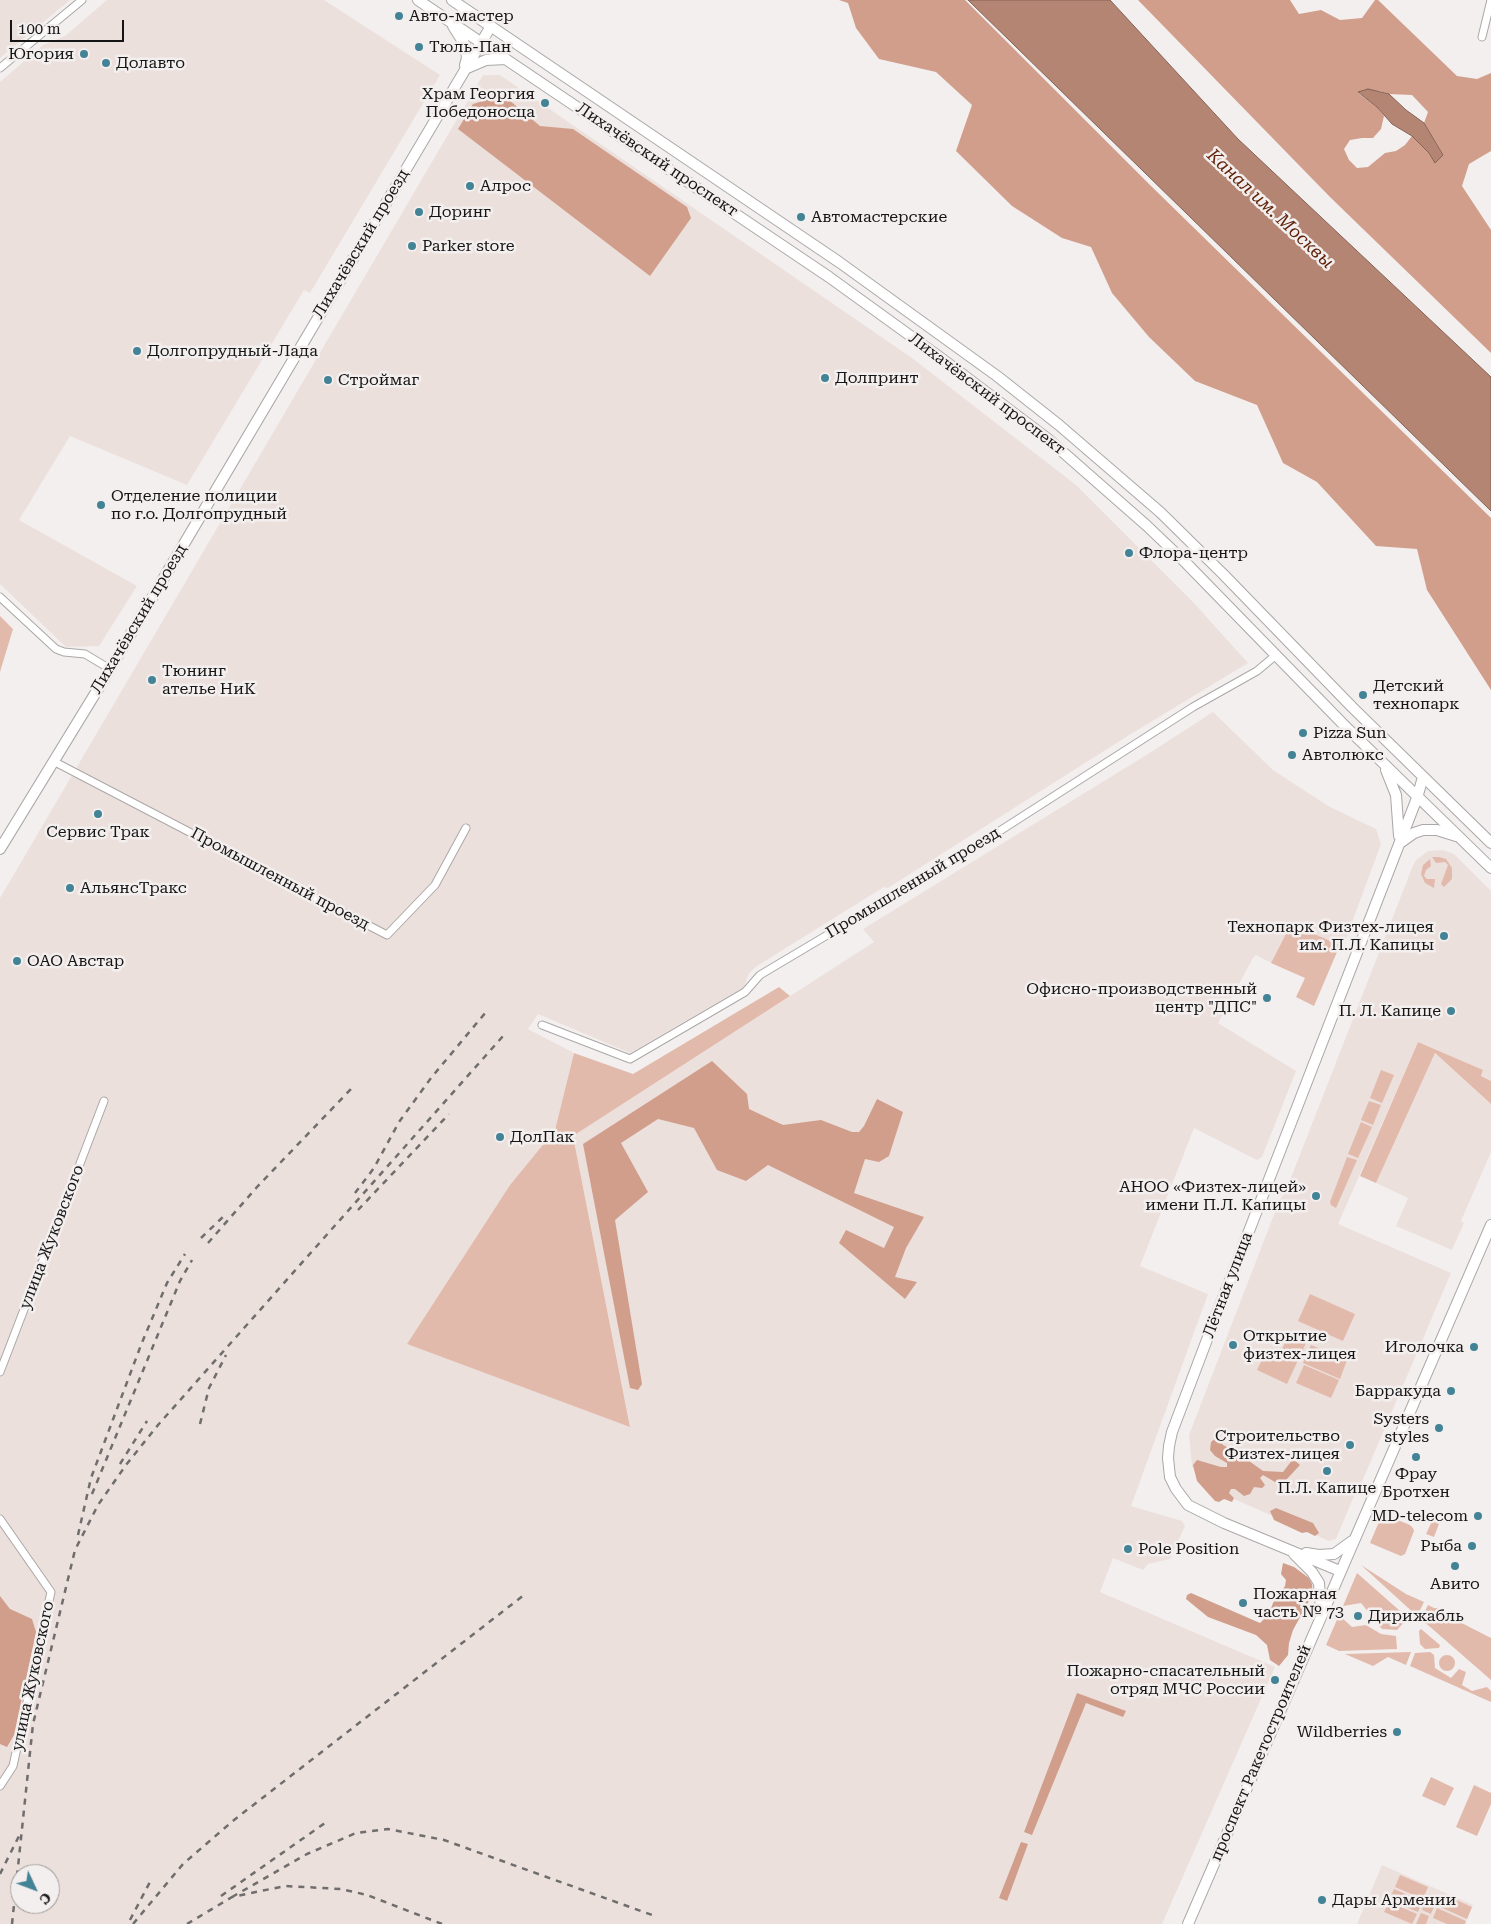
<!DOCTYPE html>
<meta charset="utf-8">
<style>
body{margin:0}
#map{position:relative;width:1491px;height:1924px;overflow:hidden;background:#f3efee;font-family:"Roboto Serif",serif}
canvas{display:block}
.north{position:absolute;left:10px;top:1864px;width:50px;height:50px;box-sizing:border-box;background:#f3efee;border:1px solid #9b9897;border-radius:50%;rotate:133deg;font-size:14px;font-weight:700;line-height:20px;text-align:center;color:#161515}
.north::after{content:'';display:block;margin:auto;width:18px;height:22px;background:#438396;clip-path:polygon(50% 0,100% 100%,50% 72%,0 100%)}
.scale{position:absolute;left:10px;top:20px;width:114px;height:22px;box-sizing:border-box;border:2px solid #161515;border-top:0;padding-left:6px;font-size:15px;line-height:18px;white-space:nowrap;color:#161515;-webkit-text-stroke:4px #f3efee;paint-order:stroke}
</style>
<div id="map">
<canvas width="1491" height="1924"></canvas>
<div class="north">С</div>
<div class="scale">100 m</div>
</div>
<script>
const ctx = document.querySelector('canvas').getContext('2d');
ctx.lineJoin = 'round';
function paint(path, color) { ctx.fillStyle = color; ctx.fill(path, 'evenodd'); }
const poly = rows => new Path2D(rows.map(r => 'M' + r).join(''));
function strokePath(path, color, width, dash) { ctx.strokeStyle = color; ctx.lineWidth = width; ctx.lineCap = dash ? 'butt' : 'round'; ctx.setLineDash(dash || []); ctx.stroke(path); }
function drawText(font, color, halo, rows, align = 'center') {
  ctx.font = font + ' "Roboto Serif",serif'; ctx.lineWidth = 5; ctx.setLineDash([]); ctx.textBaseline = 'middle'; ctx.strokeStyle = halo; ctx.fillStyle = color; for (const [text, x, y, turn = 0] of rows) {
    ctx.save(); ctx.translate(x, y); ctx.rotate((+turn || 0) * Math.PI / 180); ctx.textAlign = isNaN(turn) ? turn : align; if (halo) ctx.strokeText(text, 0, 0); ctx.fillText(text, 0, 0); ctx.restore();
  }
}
paint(poly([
 [0,0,70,0,0,58],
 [107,0,324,0,440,75,310,293,304,290,187,485,70,436,19,520,137,586,99,646,66,647,0,584,0,82,43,45,65,36],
 [483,75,500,75,912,358,1076,485,1193,602,1248,663,1126,737,888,888,884,887,757,966,749,973,744,987,630,1053,538,1014,528,1029,574,1053,555,1130,510,1185,407,1344,630,1426,573,1136,874,942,863,929,1148,754,1213,712,1273,770,1328,806,1376,829,1381,844,1344,944,1340,945,1291,924,1271,963,1256,955,1253,958,1218,1023,1296,1071,1262,1157,1257,1160,1194,1128,1140,1266,1208,1294,1131,1506,1182,1521,1185,1526,1170,1559,1148,1564,1143,1570,1113,1558,1100,1592,1275,1667,1162,1924,0,1924,0,898],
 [20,1874,50,1874,50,1904,20,1904],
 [1443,850,1454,854,1491,891,1491,1081,1481,1076,1483,1071,1418,1042,1338,1224,1451,1273,1361,1484,1359,1484,1336,1539,1329,1541,1205,1486,1197,1476,1192,1466,1189,1435,1280,1199,1285,1193,1412,868,1416,860,1428,851],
 [1435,1053,1491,1104,1491,1152,1461,1221,1464,1223,1452,1250,1396,1226,1408,1198,1376,1183],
 [1382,1865,1473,1905,1465,1924,1357,1924]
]), '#ece0dc');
paint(poly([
 [0,616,13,629,0,672],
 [1432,857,1439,857,1446,859,1452,868,1452,879,1444,887,1441,884,1448,865,1445,862,1436,863],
 [1430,859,1431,866,1426,870,1424,876,1427,879,1435,879,1434,888,1425,883,1421,874,1423,865],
 [1291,924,1340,945,1314,1006,1296,997,1305,978,1271,963],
 [779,987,790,996,573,1136,630,1427,407,1344,510,1185,555,1130,574,1053,633,1074],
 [1418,1042,1483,1070,1481,1076,1491,1081,1491,1104,1435,1053,1376,1183,1360,1176],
 [1381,1070,1394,1075,1382,1103,1370,1098],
 [1369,1101,1381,1105,1373,1125,1361,1120],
 [1361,1122,1372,1127,1358,1158,1348,1154],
 [1347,1157,1357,1160,1336,1208,1331,1205,1330,1202],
 [1310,1294,1355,1314,1343,1341,1298,1321],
 [1289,1335,1306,1343,1287,1384,1257,1370,1267,1349,1279,1355],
 [1311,1345,1347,1360,1340,1379,1303,1363],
 [1304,1365,1339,1380,1331,1398,1296,1383],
 [1384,1510,1389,1512,1388,1516,1410,1525,1413,1528,1414,1531,1405,1554,1401,1556,1370,1543],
 [1432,1521,1439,1524,1434,1537,1426,1534],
 [1361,1565,1406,1594,1424,1602,1417,1616],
 [1357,1573,1408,1618,1397,1630,1382,1629,1361,1603,1343,1606],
 [1428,1605,1434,1608,1446,1608,1444,1614,1491,1638,1491,1680,1421,1619],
 [1339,1615,1352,1627,1366,1625,1381,1634,1396,1636,1397,1649,1339,1651,1326,1645],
 [1421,1629,1440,1645,1439,1648,1425,1649,1420,1644,1419,1631],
 [1411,1652,1406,1665,1388,1657,1373,1666,1345,1654],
 [1430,1652,1434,1655,1435,1668,1451,1678,1459,1669,1466,1672,1462,1685,1472,1691,1487,1687,1491,1691,1491,1702,1410,1666,1415,1653],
 '1439 1663a8 8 0 1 1 16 0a8 8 0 1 1-16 0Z',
 [1431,1777,1454,1788,1445,1806,1422,1796],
 [1474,1785,1491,1793,1491,1804,1477,1836,1456,1827],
 [1400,1875,1428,1887,1423,1899,1395,1887],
 [1394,1889,1422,1901,1418,1912,1389,1900],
 [1429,1894,1438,1897,1431,1914,1422,1910],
 [1443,1894,1472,1907,1467,1919,1438,1906],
 [1389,1902,1417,1914,1412,1924,1384,1912],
 [1437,1908,1466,1921,1465,1924,1447,1924,1433,1918],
 [1421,1913,1429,1916,1426,1924,1416,1924]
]), '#e2baac');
paint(poly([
 [839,0,965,0,1149,184,1491,518,1491,690,1427,590,1417,549,1376,546,1317,482,1283,463,1257,405,1195,381,1149,337,1112,293,1091,247,1062,238,1012,206,956,151,972,105,936,72,879,59,856,28,848,3],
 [1138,0,1290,0,1299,14,1321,10,1340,20,1362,18,1375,0,1378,0,1457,76,1477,79,1491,73,1491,151,1469,164,1462,186,1491,230,1491,353,1330,197],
 [1379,91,1389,94,1412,95,1428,112,1424,123,1443,155,1435,162,1429,153,1412,136,1405,145,1396,151,1385,153,1368,167,1357,168,1349,160,1344,149,1350,140,1362,138,1373,138,1381,129,1384,116,1377,107,1358,93],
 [503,95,540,126,573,129,687,207,691,218,650,276,458,129,473,104],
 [712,1061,747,1094,749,1109,783,1125,821,1120,852,1132,859,1132,864,1126,877,1099,903,1112,889,1156,879,1162,865,1159,854,1193,924,1217,906,1248,895,1277,917,1282,905,1299,839,1243,846,1230,884,1248,894,1227,768,1165,746,1181,717,1170,694,1128,658,1119,621,1143,648,1192,615,1220,642,1384,638,1390,630,1388,583,1144],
 [1217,1437,1223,1445,1235,1451,1263,1471,1283,1472,1293,1459,1300,1465,1286,1480,1275,1482,1263,1475,1260,1478,1265,1485,1262,1488,1254,1487,1250,1494,1244,1496,1235,1489,1231,1489,1229,1493,1234,1498,1232,1502,1224,1499,1219,1502,1215,1501,1197,1481,1193,1465,1197,1460,1221,1467,1227,1467,1227,1463,1215,1456,1210,1450,1211,1442],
 [1276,1508,1313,1523,1319,1533,1315,1536,1307,1532,1302,1533,1274,1520,1270,1511],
 [1283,1563,1294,1567,1309,1578,1312,1584,1313,1594,1293,1630,1289,1643,1288,1655,1279,1666,1270,1660,1267,1645,1256,1635,1208,1617,1186,1599,1187,1595,1191,1593,1260,1623,1269,1614,1273,1603,1285,1586,1286,1580,1281,1574],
 [0,1596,10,1609,32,1619,36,1632,14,1735,7,1747,0,1744],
 [1077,1693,1126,1711,1123,1717,1086,1703,1032,1835,1024,1832],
 [1021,1842,1028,1844,1007,1901,999,1898]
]), '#d19e8c');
const water = poly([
 [968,0,1110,0,1238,139,1491,377,1491,511,968,0],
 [1368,89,1389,94,1406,110,1424,123,1443,155,1435,163,1429,153,1412,136,1392,124,1377,107,1358,92,1368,89]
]);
paint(water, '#b58573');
strokePath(water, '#856357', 1);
const street = poly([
 [1482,37,1491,0],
 [0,68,82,0],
 [0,597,56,649,64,652,85,654,110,669],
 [53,761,387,935,435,885,466,828],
 [542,1025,630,1059,745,992,760,975,970,850,1193,707,1257,671,1276,655],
 [0,1372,104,1101],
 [0,1519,51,1592,13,1766,0,1786]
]);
const secondary = poly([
 [418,0,829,277,941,358,1048,439,1146,525,1187,564,1343,724,1491,868],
 [452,0,839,262,997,376,1059,425,1160,512,1223,574,1352,707,1491,843],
 [453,26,465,45,467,58,465,65],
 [465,69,486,60,506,59],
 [1386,770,1396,795,1399,836],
 [1400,843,1414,833,1423,830,1437,830,1456,836],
 [0,849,101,684,491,26],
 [1306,1553,1319,1555,1334,1554,1352,1541],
 [1294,1554,1312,1572,1319,1583,1321,1610],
 [1340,1571,1224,1523,1188,1505,1176,1489,1170,1477,1168,1458,1169,1446,1172,1432,1211,1329,1417,798,1423,777],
 [1188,1924,1491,1225]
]);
strokePath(street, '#aba8a7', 9);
strokePath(secondary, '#aba8a7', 12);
strokePath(street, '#fff', 7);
strokePath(secondary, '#fff', 10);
strokePath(poly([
 [355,1193,374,1168,399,1122,431,1078,486,1012],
 [358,1210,449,1114],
 [201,1238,225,1215],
 [208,1243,257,1187,351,1089],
 [200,1424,209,1388,226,1355],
 [120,1464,147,1421],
 [92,1494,180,1281,192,1260],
 [78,1535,91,1478,141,1345,167,1283,185,1254],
 [0,1874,19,1836],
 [221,1896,325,1823],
 [232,1897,307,1854,356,1833,388,1829,444,1840,652,1915],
 [130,1920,151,1880],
 [12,1924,33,1724,75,1550,98,1505,126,1465,158,1425,504,1035],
 [133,1924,183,1864,234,1820,524,1595],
 [187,1924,232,1897,285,1886,341,1889,367,1895,442,1924]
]), '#6f6d6d', 2.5, [6, 6]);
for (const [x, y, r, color] of [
 [399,16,5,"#438396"],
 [419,47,5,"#438396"],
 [84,54,5,"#438396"],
 [106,63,5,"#438396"],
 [545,103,5,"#438396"],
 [470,186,5,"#438396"],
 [419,212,5,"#438396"],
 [801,217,5,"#438396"],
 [412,246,5,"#438396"],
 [137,351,5,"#438396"],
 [825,378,5,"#438396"],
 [328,380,5,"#438396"],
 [101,505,5,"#438396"],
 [1129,553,5,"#438396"],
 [152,680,5,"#438396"],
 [1363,695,5,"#438396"],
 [1303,733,5,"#438396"],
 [1292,755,5,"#438396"],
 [98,814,5,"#438396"],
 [70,888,5,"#438396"],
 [1444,936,5,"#438396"],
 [17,961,5,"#438396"],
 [1267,998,5,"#438396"],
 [1451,1011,5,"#438396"],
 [500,1137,5,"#438396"],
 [1316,1196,5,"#438396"],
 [1233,1345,5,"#438396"],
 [1474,1347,5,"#438396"],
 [1451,1391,5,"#438396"],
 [1439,1428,5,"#438396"],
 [1350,1445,5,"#438396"],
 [1416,1457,5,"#438396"],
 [1327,1471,5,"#438396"],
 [1478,1516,5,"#438396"],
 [1472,1546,5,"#438396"],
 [1128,1549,5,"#438396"],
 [1455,1566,5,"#438396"],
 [1243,1603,5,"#438396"],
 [1358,1616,5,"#438396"],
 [1275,1680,5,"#438396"],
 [1397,1732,5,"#438396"],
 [1322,1900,5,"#438396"]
]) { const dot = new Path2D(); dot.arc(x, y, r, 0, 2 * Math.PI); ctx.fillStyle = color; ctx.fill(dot); strokePath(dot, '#f3efee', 2); }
drawText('16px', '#161515', '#f3efee', [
 ["Авто-мастер",409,16],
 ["Тюль-Пан",429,47],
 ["Югория",74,54,"right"],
 ["Долавто",116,63],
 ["Храм Георгия",535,94,"right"],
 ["Победоносца",535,112,"right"],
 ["Алрос",480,186],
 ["Доринг",429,212],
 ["Автомастерские",811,217],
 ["Parker store",422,246],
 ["Долгопрудный-Лада",147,351],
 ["Долпринт",835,378],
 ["Строймаг",338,380],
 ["Отделение полиции",111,496],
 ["по г.о. Долгопрудный",111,514],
 ["Флора-центр",1139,553],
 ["Тюнинг",162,671],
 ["ателье НиК",162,689],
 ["Детский",1373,686],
 ["технопарк",1373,704],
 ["Pizza Sun",1313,733],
 ["Автолюкс",1302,755],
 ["Сервис Трак",98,832,"center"],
 ["АльянсТракс",80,888],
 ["Технопарк Физтех-лицея",1434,927,"right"],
 ["им. П.Л. Капицы",1434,945,"right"],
 ["ОАО Австар",27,961],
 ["Офисно-производственный",1257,989,"right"],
 ["центр \"ДПС\"",1257,1007,"right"],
 ["П. Л. Капице",1441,1011,"right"],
 ["ДолПак",510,1137],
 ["АНОО «Физтех-лицей»",1306,1187,"right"],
 ["имени П.Л. Капицы",1306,1205,"right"],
 ["Открытие",1243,1336],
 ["физтех-лицея",1243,1354],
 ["Иголочка",1464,1347,"right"],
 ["Барракуда",1441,1391,"right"],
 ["Systers",1429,1419,"right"],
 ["styles",1429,1437,"right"],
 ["Строительство",1340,1436,"right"],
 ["Физтех-лицея",1340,1454,"right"],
 ["Фрау",1416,1474,"center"],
 ["Бротхен",1416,1492,"center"],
 ["П.Л. Капице",1327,1488,"center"],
 ["MD-telecom",1468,1516,"right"],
 ["Рыба",1462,1546,"right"],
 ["Pole Position",1138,1549],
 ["Авито",1455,1584,"center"],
 ["Пожарная",1253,1594],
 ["часть № 73",1253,1612],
 ["Дирижабль",1368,1616],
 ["Пожарно-спасательный",1265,1671,"right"],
 ["отряд МЧС России",1265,1689,"right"],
 ["Wildberries",1387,1732,"right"],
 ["Дары Армении",1332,1900]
], 'left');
drawText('16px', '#161515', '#f3efee', [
 ["Лихачёвский проспект",657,160,34],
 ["Лихачёвский проезд",361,244,-59],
 ["Лихачёвский проспект",987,394,37],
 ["Лихачёвский проезд",139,619,-59],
 ["Промышленный проезд",280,879,28],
 ["Промышленный проезд",913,883,-31],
 ["улица Жуковского",52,1237,-69],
 ["Лётная улица",1228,1285,-69],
 ["улица Жуковского",33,1676,-78],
 ["проспект Ракетостроителей",1261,1753,-67]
]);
drawText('italic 18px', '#5f2209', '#f3efee', [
 ["Канал им. Москвы",1270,209,43]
]);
</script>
